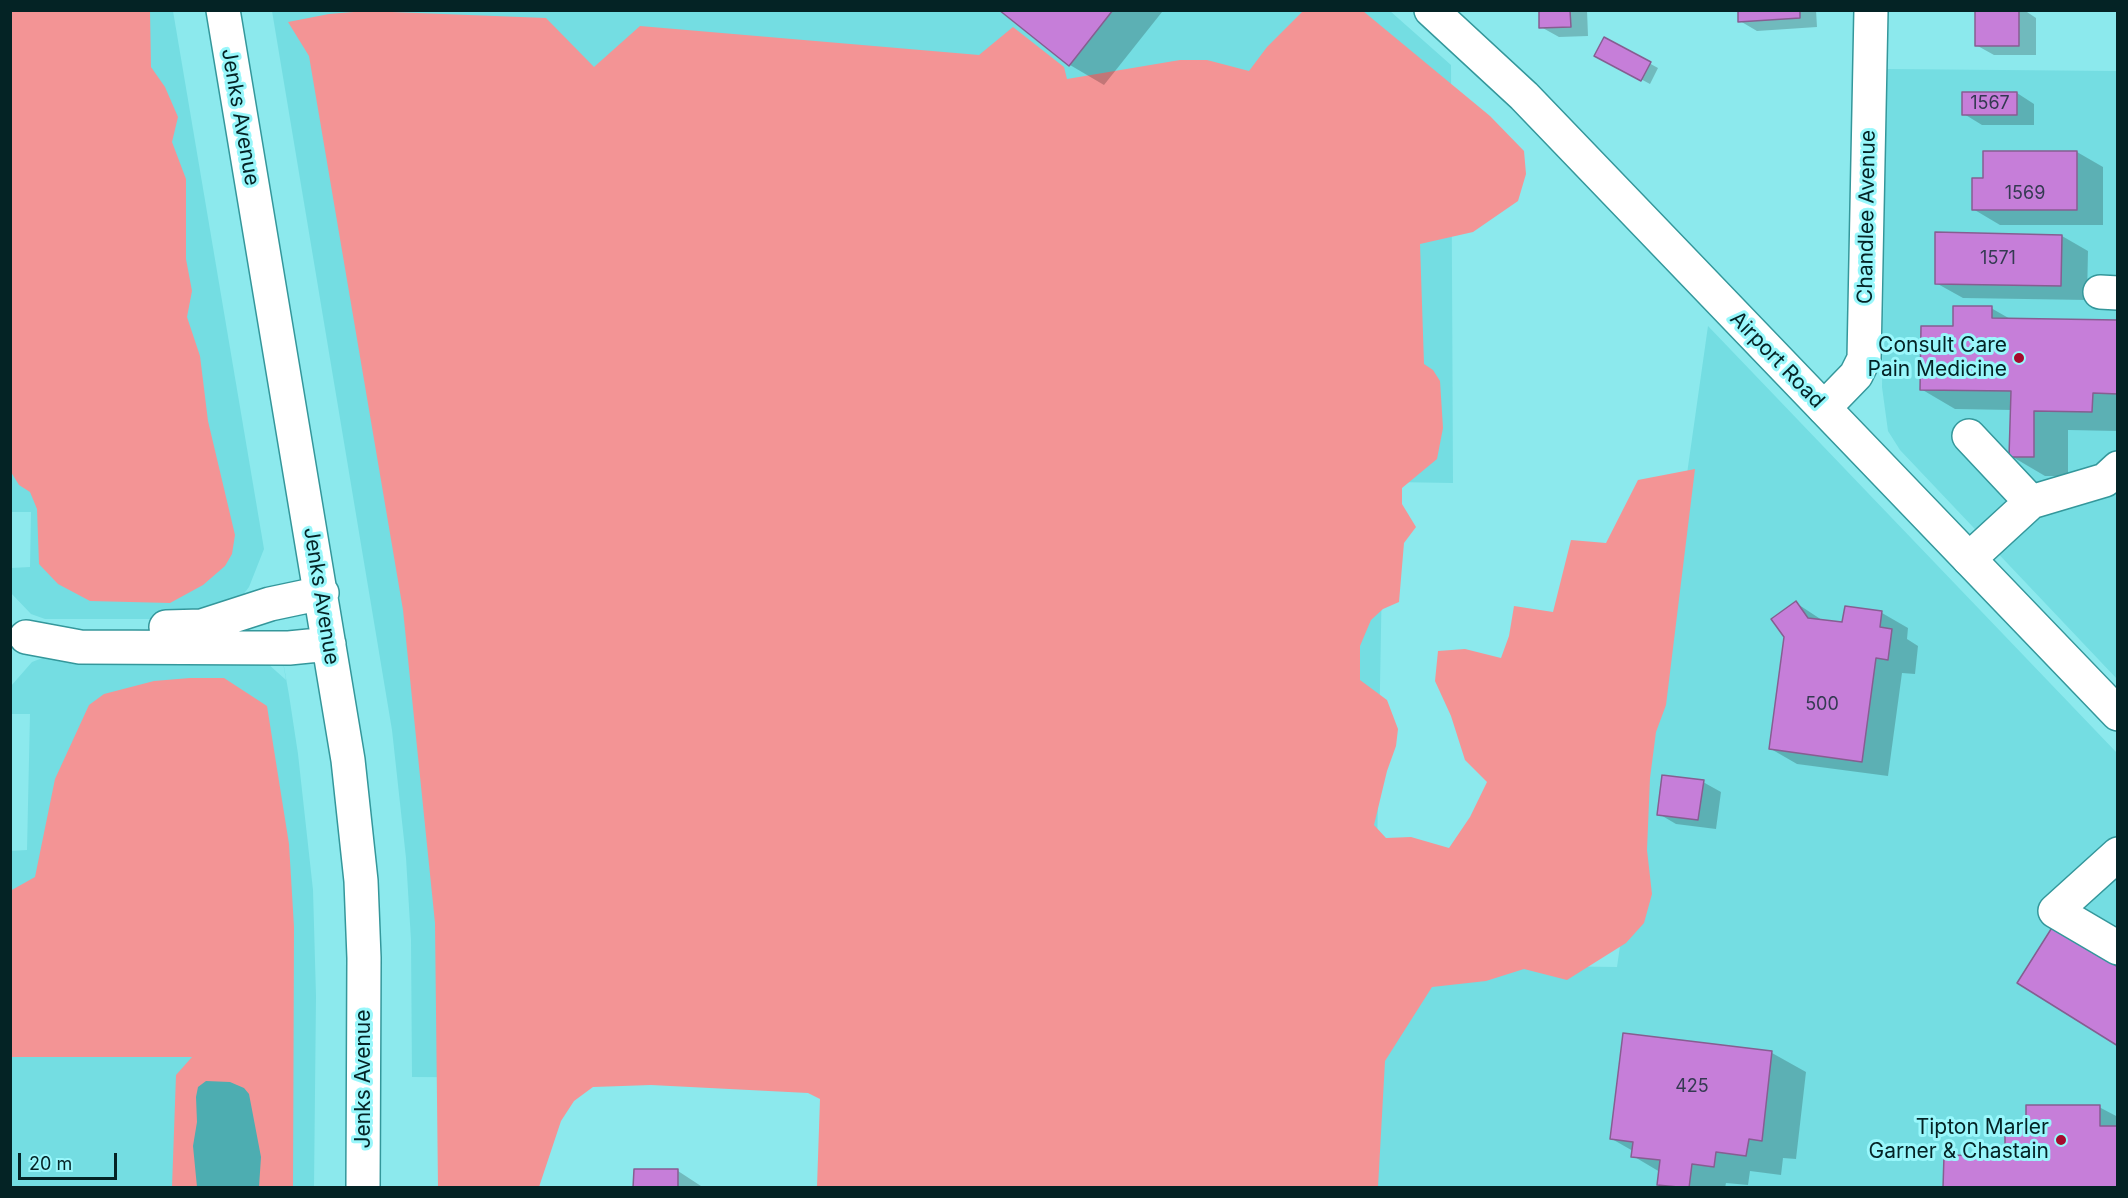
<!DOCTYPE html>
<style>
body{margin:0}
#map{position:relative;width:2128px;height:1198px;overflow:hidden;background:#8ce9ed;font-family:Inter,sans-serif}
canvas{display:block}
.frame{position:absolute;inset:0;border:12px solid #042325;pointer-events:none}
.scale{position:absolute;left:18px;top:1153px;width:99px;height:27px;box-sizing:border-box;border:3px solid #042325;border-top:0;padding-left:8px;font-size:18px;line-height:21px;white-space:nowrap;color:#042325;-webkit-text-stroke:4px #99f7fb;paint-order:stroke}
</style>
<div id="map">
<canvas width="2128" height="1198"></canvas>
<div class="frame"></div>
<div class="scale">20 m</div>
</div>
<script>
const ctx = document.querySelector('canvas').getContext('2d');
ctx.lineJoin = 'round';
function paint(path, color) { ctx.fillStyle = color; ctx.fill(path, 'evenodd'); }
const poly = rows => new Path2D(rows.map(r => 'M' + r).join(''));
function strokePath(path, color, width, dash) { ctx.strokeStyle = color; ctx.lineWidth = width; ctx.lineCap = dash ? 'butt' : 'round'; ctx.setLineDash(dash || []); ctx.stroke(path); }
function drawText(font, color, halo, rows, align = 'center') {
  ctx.font = font + ' Inter,sans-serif'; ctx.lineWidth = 6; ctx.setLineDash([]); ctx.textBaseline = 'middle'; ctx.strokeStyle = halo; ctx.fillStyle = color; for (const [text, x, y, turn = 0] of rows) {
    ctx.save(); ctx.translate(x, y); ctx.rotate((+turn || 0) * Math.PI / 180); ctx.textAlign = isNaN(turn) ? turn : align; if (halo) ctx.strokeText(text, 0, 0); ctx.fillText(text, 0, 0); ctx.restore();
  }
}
paint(poly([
 [10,11,173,11,264,549,249,587,239,600,185,619,45,619,31,614,11,593,11,568,30,567,31,512,10,512],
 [272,11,1390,11,1451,65,1453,483,1394,482,1382,574,1375,964,1617,967,1708,326,2117,753,2117,1187,950,1187,950,1080,412,1077,411,940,406,858,392,730],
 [1887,69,2117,71,2117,679,1900,450,1888,431,1882,387],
 [277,627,289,695,298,754,313,890,316,996,314,1187,11,1187,10,851,27,850,30,714,11,714,11,686,32,662,45,657,267,663,286,680]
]), '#74dde2');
paint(poly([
 [11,10,150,11,151,67,165,87,178,117,172,142,186,179,186,259,192,291,187,317,200,356,208,421,235,535,232,554,225,566,203,585,170,603,90,601,58,584,39,564,37,509,30,492,19,485,11,472],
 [366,11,546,18,594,67,640,26,979,55,1013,27,1064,67,1067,79,1180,60,1207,60,1249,71,1267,47,1303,11,1363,11,1490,116,1524,151,1526,174,1518,201,1473,232,1420,244,1424,364,1433,370,1440,381,1443,428,1437,459,1402,488,1402,504,1416,527,1404,543,1399,602,1383,609,1371,620,1360,646,1360,680,1387,700,1398,729,1396,746,1387,771,1374,825,1386,838,1411,837,1449,848,1470,817,1487,782,1465,760,1451,716,1435,681,1438,651,1465,649,1501,658,1509,636,1514,606,1553,612,1571,540,1606,543,1638,480,1695,469,1666,705,1656,732,1650,778,1647,850,1652,894,1644,923,1626,943,1567,980,1524,969,1486,981,1432,987,1385,1061,1378,1187,817,1187,820,1099,808,1093,651,1085,593,1087,574,1101,561,1121,539,1187,438,1187,435,923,403,610,309,56,288,22,329,14],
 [190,678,224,678,267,706,289,844,294,927,293,1187,172,1187,176,1075,192,1057,11,1057,10,891,35,877,55,779,89,705,104,694,154,681]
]), '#f39495');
paint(poly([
 [206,1081,230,1082,244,1088,249,1094,261,1157,259,1187,197,1187,193,1146,197,1122,196,1097,198,1087]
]), '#4dadb1');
paint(poly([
 [1002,10,1160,10,1162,12,1104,85,1070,65],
 [1541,10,1587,10,1588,36,1559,37,1541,27],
 [1739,10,1816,10,1817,27,1757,31,1740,21],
 [1976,10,2024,10,2036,18,2036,55,1994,55,1976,45],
 [1605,39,1658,68,1650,84,1596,55],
 [2017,93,2034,104,2034,125,1982,125,1964,114],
 [2077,152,2103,167,2103,225,2000,225,1973,209,1984,180],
 [2062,236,2088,251,2087,300,1963,298,1936,283],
 [1991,308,2012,320,2118,322,2118,431,2068,430,2068,476,2045,476,2011,456,2012,410,1955,409,1921,389,1954,328],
 [1796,603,1825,622,1844,624,1882,613,1908,628,1907,639,1918,646,1915,674,1902,673,1888,776,1797,764,1771,749],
 [1703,782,1721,792,1716,829,1676,824,1659,814],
 [1772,1053,1806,1072,1796,1159,1783,1158,1781,1175,1750,1171,1748,1185,1726,1183,1725,1188,1664,1188,1659,1185,1660,1172,1633,1156,1633,1151,1612,1139],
 [2099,1107,2118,1117,2118,1188,2006,1158,2027,1126],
 [678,1171,704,1188,635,1188]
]), '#0003');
const building = poly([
 [999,10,1113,10,1069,66,999,10],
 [1539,10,1570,10,1571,27,1539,28,1539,10],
 [1738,10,1800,10,1800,18,1738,22,1738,10],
 [1975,10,2019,10,2019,46,1975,46,1975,10],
 [1604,37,1651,62,1641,81,1594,56,1604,37],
 [1962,92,2017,92,2017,115,1962,115,1962,92],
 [1983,151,2077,151,2077,210,1972,210,1972,178,1983,178,1983,151],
 [1935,232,2062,235,2061,286,1935,284,1935,232],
 [1953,306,1992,306,1992,318,2118,320,2118,394,2093,393,2092,412,2034,411,2034,457,2009,457,2011,391,1920,390,1921,326,1953,326,1953,306],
 [1796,601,1808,618,1842,622,1845,606,1882,611,1880,627,1892,629,1888,660,1876,658,1862,762,1769,749,1784,637,1771,619,1796,601],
 [1662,775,1704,780,1698,820,1657,815,1662,775],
 [2053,926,2118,967,2118,1046,2017,983,2053,926],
 [1623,1033,1772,1051,1762,1141,1749,1139,1746,1156,1716,1152,1714,1167,1692,1164,1689,1188,1657,1185,1660,1160,1631,1157,1633,1142,1610,1139,1623,1033],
 [2026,1105,2100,1105,2100,1126,2118,1126,2118,1188,1943,1188,1944,1155,2005,1156,2005,1125,2026,1125,2026,1105],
 [634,1169,678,1169,678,1188,633,1188,634,1169]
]);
paint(building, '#c67ed9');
strokePath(building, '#865e91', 1.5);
const minor = poly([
 [223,10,348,760,361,881,364,958,363,1188],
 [2100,292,2118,293],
 [1824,408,1856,375,1864,359,1871,10],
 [1969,436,2031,502],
 [1969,559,2031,502,2105,480,2118,468],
 [166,627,202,626,270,604,322,593],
 [26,637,80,647,289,648,329,644],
 [2118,854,2055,911,2118,948]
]);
const major = poly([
 [1431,10,1524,96,2118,714]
]);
strokePath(minor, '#34979b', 36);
strokePath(major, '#34979b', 36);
strokePath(minor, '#fff', 33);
strokePath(major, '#fff', 33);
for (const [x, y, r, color] of [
 [2019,358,6,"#a50a2c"],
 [2061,1140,6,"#a50a2c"]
]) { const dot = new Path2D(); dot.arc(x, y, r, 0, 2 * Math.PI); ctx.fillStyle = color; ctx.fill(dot); strokePath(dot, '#99f7fb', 2); }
drawText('18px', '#343a52', null, [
 ["1567",1990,104],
 ["1569",2025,194],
 ["1571",1998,259],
 ["500",1822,705],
 ["425",1692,1087]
]);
drawText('21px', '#042325', '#99f7fb', [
 ["Jenks Avenue",240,117,80],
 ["Chandlee Avenue",1867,217,-89],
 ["Airport Road",1777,360,46],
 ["Jenks Avenue",321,596,81],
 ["Jenks Avenue",364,1079,-90]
]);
drawText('21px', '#042325', '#99f7fb', [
 ["Consult Care",2007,346],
 ["Pain Medicine",2007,370],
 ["Tipton Marler",2049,1128],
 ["Garner & Chastain",2049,1152]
], 'right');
</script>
